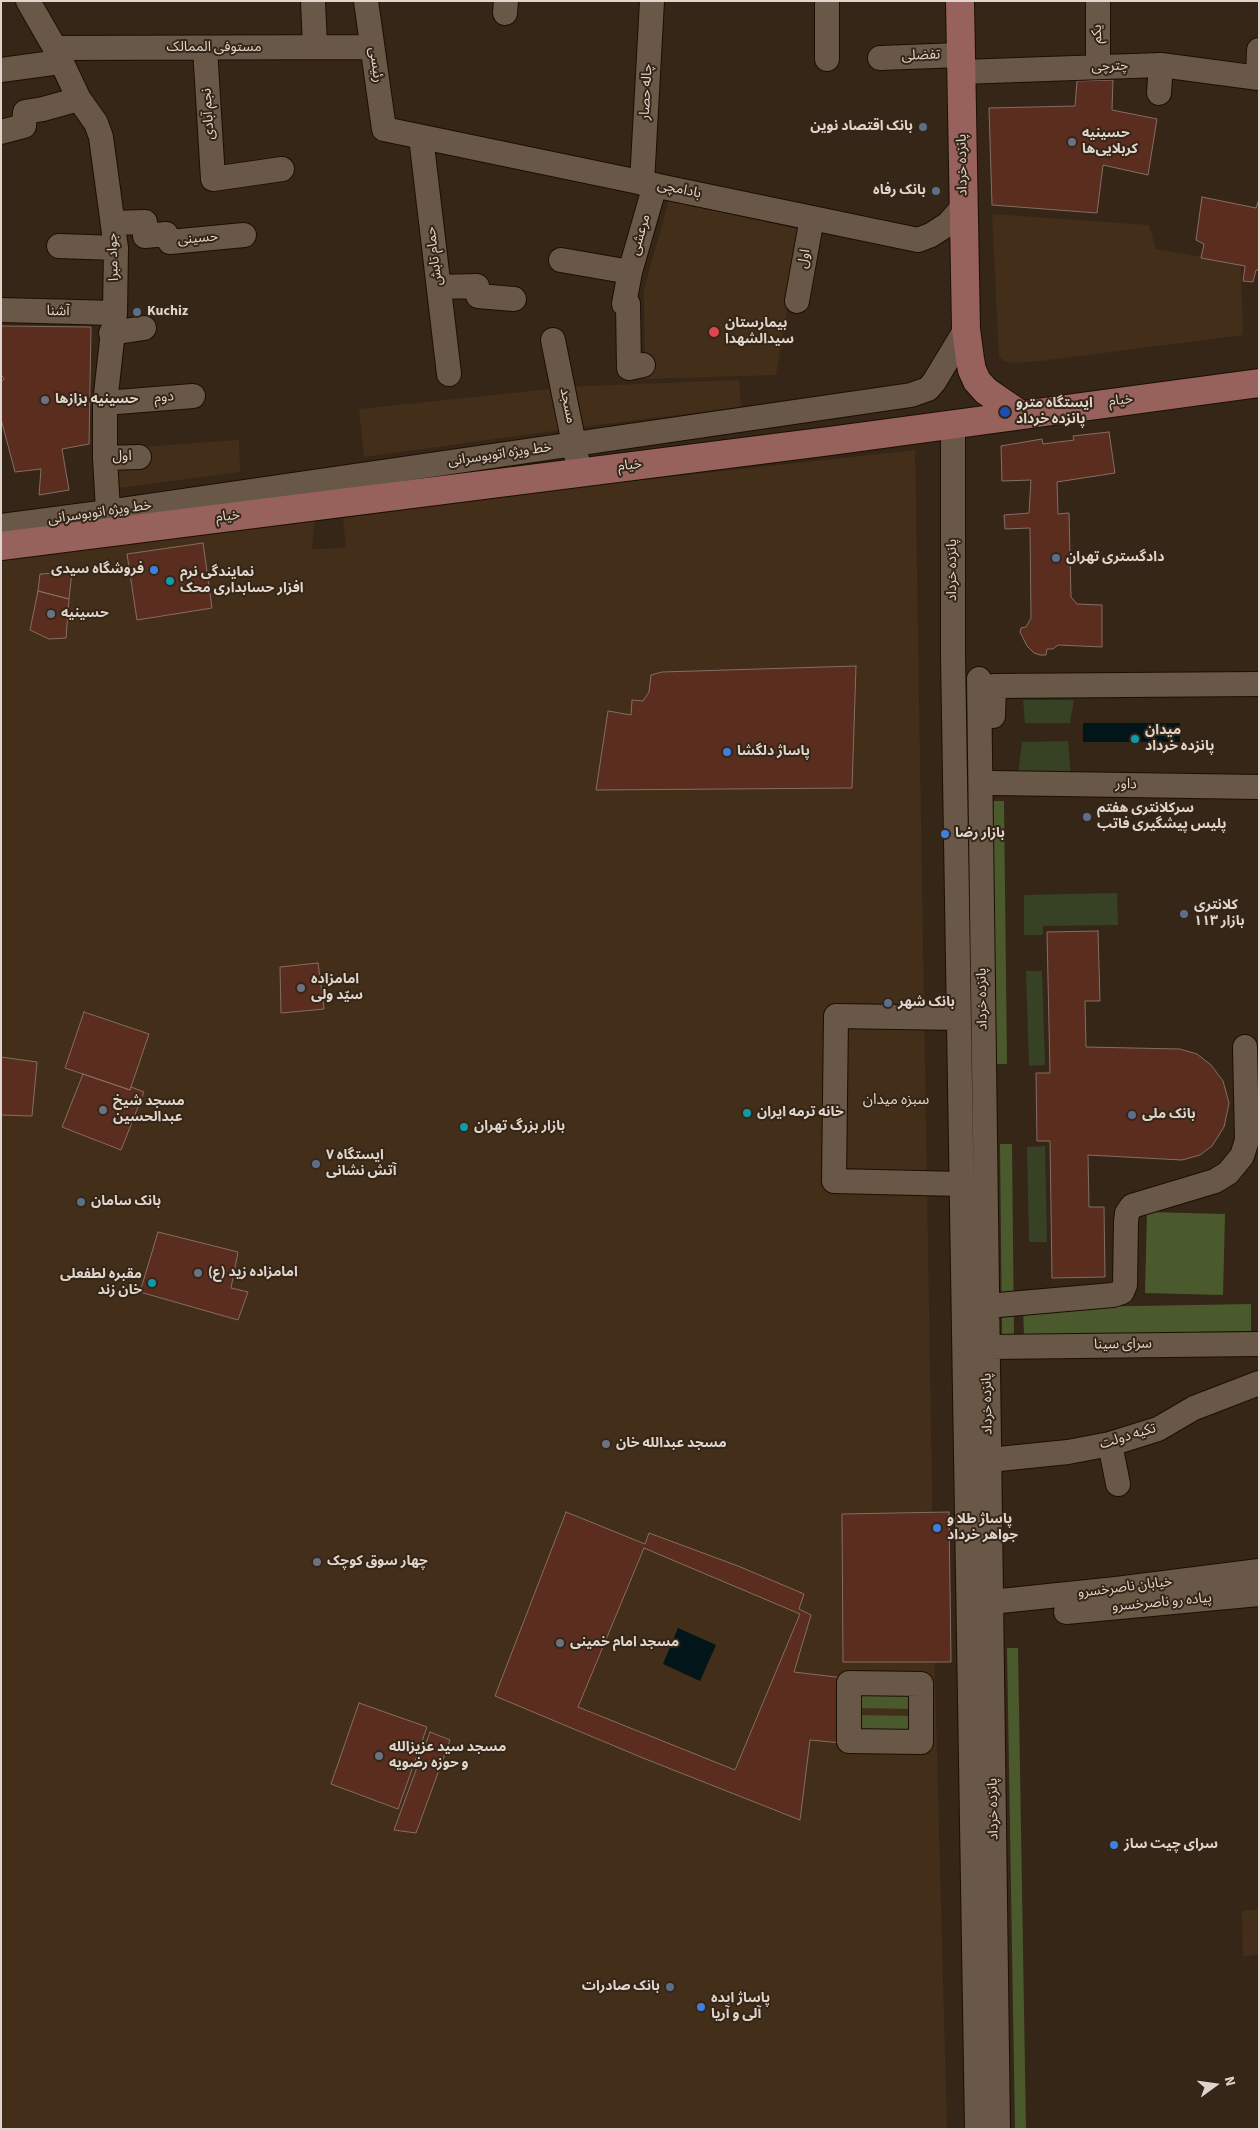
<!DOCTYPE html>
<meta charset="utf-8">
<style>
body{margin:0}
#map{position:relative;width:1260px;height:2130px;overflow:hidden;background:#352618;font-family:"Source Sans 3",sans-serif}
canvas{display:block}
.frame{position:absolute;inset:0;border:2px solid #dfd5cc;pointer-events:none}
.north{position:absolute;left:1190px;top:2060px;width:50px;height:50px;-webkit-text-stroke:4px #352618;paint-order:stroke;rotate:76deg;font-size:14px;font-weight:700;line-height:20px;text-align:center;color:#dfd5cc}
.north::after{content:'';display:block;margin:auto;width:18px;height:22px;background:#dfd5cc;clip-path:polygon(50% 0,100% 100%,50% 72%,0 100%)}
</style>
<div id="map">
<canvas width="1260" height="2130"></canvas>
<div class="frame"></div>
<div class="north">N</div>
</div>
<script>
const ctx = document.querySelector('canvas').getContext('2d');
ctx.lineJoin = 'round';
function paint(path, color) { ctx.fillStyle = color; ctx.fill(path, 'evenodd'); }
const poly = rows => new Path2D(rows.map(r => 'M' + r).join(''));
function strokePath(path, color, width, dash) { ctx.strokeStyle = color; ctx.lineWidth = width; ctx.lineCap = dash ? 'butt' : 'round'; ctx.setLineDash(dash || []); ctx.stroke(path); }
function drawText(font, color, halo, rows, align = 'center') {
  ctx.font = font + ' "Source Sans 3","Noto Sans Arabic",sans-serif'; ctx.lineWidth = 4; ctx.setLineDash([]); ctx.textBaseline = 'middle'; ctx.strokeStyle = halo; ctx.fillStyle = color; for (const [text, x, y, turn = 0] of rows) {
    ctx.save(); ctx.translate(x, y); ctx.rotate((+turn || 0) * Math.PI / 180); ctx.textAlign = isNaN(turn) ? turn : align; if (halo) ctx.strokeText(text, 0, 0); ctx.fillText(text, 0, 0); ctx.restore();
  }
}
paint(poly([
 [669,200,801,230,776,375,645,379,644,289],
 [992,214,1149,225,1156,249,1241,264,1243,335,1041,361,1013,363,1004,361,999,357],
 [739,380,741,407,574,428,566,387],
 [560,388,568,429,364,457,359,409],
 [239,440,240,472,111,489,110,449],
 [915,450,935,1678,947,2129,1,2129,1,560,315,520,312,549,346,548,343,518,586,486],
 [1259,1909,1259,1954,1243,1957,1242,1911]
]), '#432e1a');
paint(poly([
 [1023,700,1074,700,1070,723,1025,723],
 [1068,741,1071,776,1018,775,1022,742],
 [1117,893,1118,925,1043,926,1043,935,1024,935,1024,895],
 [1026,971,1042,971,1045,1065,1029,1066],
 [1045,1146,1047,1242,1029,1242,1027,1147]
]), '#364223');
paint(poly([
 [992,801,1004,801,1007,1064,994,1064],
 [1000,1144,1012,1144,1014,1337,1002,1337],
 [1147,1212,1225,1214,1223,1295,1145,1293],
 [1251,1304,1251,1331,1024,1335,1023,1308],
 [1007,1648,1018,1648,1026,2129,1015,2129],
 [854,1686,918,1687,918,1709,853,1708],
 [853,1715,918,1716,917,1738,853,1738]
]), '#4a5a2d');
paint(poly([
 [1083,723,1180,723,1180,742,1083,742],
 [678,1628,716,1645,700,1681,663,1664]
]), '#02161a');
const building = poly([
 [1113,80,1112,110,1157,119,1148,175,1103,165,1097,213,992,205,989,108,1075,106,1077,81,1113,80],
 [1202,197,1256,208,1259,199,1259,270,1256,270,1253,282,1243,281,1245,266,1201,258,1204,244,1196,240,1202,197],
 [1,326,91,327,89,444,62,449,69,490,39,495,41,469,15,472,1,419,1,382,4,379,1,374,1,326],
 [1109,432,1115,473,1057,482,1058,514,1069,513,1071,597,1077,604,1102,605,1102,647,1058,645,1053,649,1047,649,1046,655,1040,655,1034,653,1027,646,1020,632,1021,628,1026,627,1031,618,1030,528,1005,529,1004,515,1029,513,1031,480,1002,481,1001,446,1042,439,1043,444,1074,440,1073,436,1109,432],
 [203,543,212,608,137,620,127,554,203,543],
 [72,572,69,599,38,591,40,574,72,572],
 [38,591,69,599,66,638,49,639,30,630,38,591],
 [856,666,852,788,596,790,608,711,631,715,632,700,643,701,649,692,651,675,662,672,856,666],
 [1098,931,1100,1001,1085,1001,1086,1047,1180,1049,1197,1054,1211,1065,1223,1081,1229,1103,1224,1127,1212,1146,1200,1155,1182,1160,1088,1155,1089,1207,1104,1207,1105,1277,1052,1278,1050,1141,1037,1141,1036,1073,1050,1073,1047,932,1098,931],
 [318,963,324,1009,281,1013,280,967,318,963],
 [84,1012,149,1034,130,1090,65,1068,84,1012],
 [1,1057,37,1062,32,1116,1,1115,1,1057],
 [83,1074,130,1090,131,1087,144,1092,121,1150,62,1127,83,1074],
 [158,1232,238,1252,231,1288,248,1292,238,1320,140,1292,158,1232],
 [566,1512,645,1544,649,1533,738,1566,804,1594,799,1609,811,1615,794,1672,844,1678,842,1743,810,1740,800,1820,643,1758,495,1696,566,1512],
 [644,1548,800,1614,735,1770,578,1707,644,1548],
 [949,1512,951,1662,843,1662,842,1514,949,1512],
 [359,1703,427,1727,398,1809,331,1784,359,1703],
 [430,1732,450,1740,416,1833,394,1830,430,1732]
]);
paint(building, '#5a2d1e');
strokePath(building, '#856d65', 1);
const minor = poly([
 [28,1,55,48,79,99,96,123,101,137,116,248,115,313,105,403,105,458,109,528],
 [313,1,315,47],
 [366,1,384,129,918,240,931,235,948,224,963,207],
 [827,1,827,59],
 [1098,1,1098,67],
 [505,13,506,1],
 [55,48,372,47],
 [205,48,213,179,282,169],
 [880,58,961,55],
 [1,70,60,62],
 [961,72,1161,65,1259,78],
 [1258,78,1259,50],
 [1159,93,1161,65],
 [1,132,24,126,25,112,43,109,79,99],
 [421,137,449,374],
 [642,183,652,1],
 [113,223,145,222,145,236,166,234,170,242,244,235],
 [59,246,116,248],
 [561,260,630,272],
 [439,287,477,286,478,296,514,299],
 [797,301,812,218],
 [1,310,115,313],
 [111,333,144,328],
 [553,340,577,459],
 [643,365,629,368,628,304,624,304,630,272,655,185],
 [105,403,193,396],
 [953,424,953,655,977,2129],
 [105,458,139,457],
 [1,526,108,512,911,395,928,389,934,382,966,329],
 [979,679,998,2129],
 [993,716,994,686,1259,684],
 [993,783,1259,787],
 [959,1018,836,1016,834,1181,961,1184],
 [987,1306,1113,1295,1122,1292,1125,1285,1126,1222,1127,1213,1132,1206,1215,1181,1228,1173,1242,1156,1247,1140,1245,1047],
 [988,1347,1259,1344],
 [1110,1444,1118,1484],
 [989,1460,1068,1452,1110,1444,1158,1429,1194,1408,1259,1383],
 [991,1602,1116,1589,1259,1571],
 [1066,1612,1259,1594],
 [849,1683,921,1684,921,1742,849,1741,849,1683]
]);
const major = poly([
 [960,1,966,329,970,359,972,370,977,381,986,391,1021,415],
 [1,546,830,441,1259,383]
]);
strokePath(minor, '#1c0f03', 26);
strokePath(major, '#1c0f03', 30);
strokePath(minor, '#695848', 24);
strokePath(major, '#97625c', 28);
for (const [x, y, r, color] of [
 [923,127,5,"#5c6f8a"],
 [1072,142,5,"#6b7280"],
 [936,191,5,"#5c6f8a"],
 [137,312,5,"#5c6f8a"],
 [714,332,6,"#e0444e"],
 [45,400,5,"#6b7280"],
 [1005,412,6,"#1a4fb4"],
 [1056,558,5,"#5c6f8a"],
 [154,570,5,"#3f7fe0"],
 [170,581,5,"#0f9aa8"],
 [51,614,5,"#6b7280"],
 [1135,739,5,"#0f9aa8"],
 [727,752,5,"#3f7fe0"],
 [1087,817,5,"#5c6f8a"],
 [945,834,5,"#3f7fe0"],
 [1184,914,5,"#5c6f8a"],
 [301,988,5,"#6b7280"],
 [888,1003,5,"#5c6f8a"],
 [103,1110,5,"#6b7280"],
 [747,1113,5,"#0f9aa8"],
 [1132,1115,5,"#5c6f8a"],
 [464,1127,5,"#0f9aa8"],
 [316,1164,5,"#5c6f8a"],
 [81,1202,5,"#5c6f8a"],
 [198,1273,5,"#6b7280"],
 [152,1283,5,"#0f9aa8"],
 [606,1444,5,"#6b7280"],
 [937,1528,5,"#3f7fe0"],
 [317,1562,5,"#6b7280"],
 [560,1643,5,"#6b7280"],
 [379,1756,5,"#6b7280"],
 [1114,1845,5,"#3f7fe0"],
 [670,1987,5,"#5c6f8a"],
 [701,2007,5,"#3f7fe0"]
]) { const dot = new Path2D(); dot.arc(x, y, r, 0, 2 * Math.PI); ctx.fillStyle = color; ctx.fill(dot); strokePath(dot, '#352618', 2); }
drawText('14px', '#dfd5cc', '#352618', [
 ["یکم",1098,34,-91],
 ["مستوفی الممالک",214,48],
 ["تفضلی",921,56,-2],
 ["رئیسی",375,65,82],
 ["چترچی",1110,67,-2],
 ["چاله حصار",647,92,-87],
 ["نجم آبادی",209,114,-94],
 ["پانزده خرداد",963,165,-91],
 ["بادامچی",679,190,12],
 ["مرعشی",641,235,-74],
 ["حسینی",198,239,-5],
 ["حمام تابش",435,256,-97],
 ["جواد مبرا",114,257,-92],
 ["اول",805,259,-80],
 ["آشنا",58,312,1],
 ["دوم",164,398,-5],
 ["خیام",1121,401,-7],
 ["مسجد",567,406,79],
 ["خط ویژه اتوبوسرانی",500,455,-8],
 ["اول",122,457,-1],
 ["خیام",630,466,-7],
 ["خط ویژه اتوبوسرانی",100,513,-8],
 ["خیام",228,517,-7],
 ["پانزده خرداد",953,570,-90],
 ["داور",1126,785,1],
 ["پانزده خرداد",983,999,-91],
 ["سرای سینا",1123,1345,-1],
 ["پانزده خرداد",988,1404,-91],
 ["تکیه دولت",1128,1437,-17],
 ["خیابان ناصرخسرو",1125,1588,-7],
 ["پیاده رو ناصرخسرو",1162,1603,-5],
 ["پانزده خرداد",994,1809,-91]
]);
drawText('bold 14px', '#dfd5cc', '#352618', [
 ["بانک اقتصاد نوین",913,127,"right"],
 ["حسینیه",1082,134],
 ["کربلایی‌ها",1082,150],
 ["بانک رفاه",926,191,"right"],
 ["Kuchiz",147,312],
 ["بیمارستان",725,324],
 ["سیدالشهدا",725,340],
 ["حسینیه بزازها",55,400],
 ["ایستگاه مترو",1016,404],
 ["پانزده خرداد",1016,420],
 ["دادگستری تهران",1066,558],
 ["فروشگاه سیدی",144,570,"right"],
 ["نمایندگی نرم",180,573],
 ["افزار حسابداری محک",180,589],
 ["حسینیه",61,614],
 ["میدان",1145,731],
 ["پانزده خرداد",1145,747],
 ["پاساژ دلگشا",737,752],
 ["سرکلانتری هفتم",1097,809],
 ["پلیس پیشگیری فاتب",1097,825],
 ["بازار رضا",955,834],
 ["کلانتری",1194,906],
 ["۱۱۳ بازار",1194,922],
 ["امامزاده",311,980],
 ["سیّد ولی",311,996],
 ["بانک شهر",898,1003],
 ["مسجد شیخ",113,1102],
 ["عبدالحسین",113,1118],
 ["خانه ترمه ایران",757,1113],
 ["بانک ملی",1142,1115],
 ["بازار بزرگ تهران",474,1127],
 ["ایستگاه ۷",326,1156],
 ["آتش نشانی",326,1172],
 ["بانک سامان",91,1202],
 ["امامزاده زید (ع)",208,1273],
 ["مقبره لطفعلی",142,1275,"right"],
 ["خان زند",142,1291,"right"],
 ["مسجد عبدالله خان",616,1444],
 ["پاساژ طلا و",947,1520],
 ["جواهر خرداد",947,1536],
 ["چهار سوق کوچک",327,1562],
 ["مسجد امام خمینی",570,1643],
 ["مسجد سید عزیزالله",389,1748],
 ["و حوزه رضویه",389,1764],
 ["سرای چیت ساز",1124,1845],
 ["بانک صادرات",660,1987,"right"],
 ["پاساژ ایده",711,1999],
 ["آلی و آریا",711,2015]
], 'left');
drawText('15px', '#dfd5cc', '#352618', [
 ["سبزه میدان",896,1101]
]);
</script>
